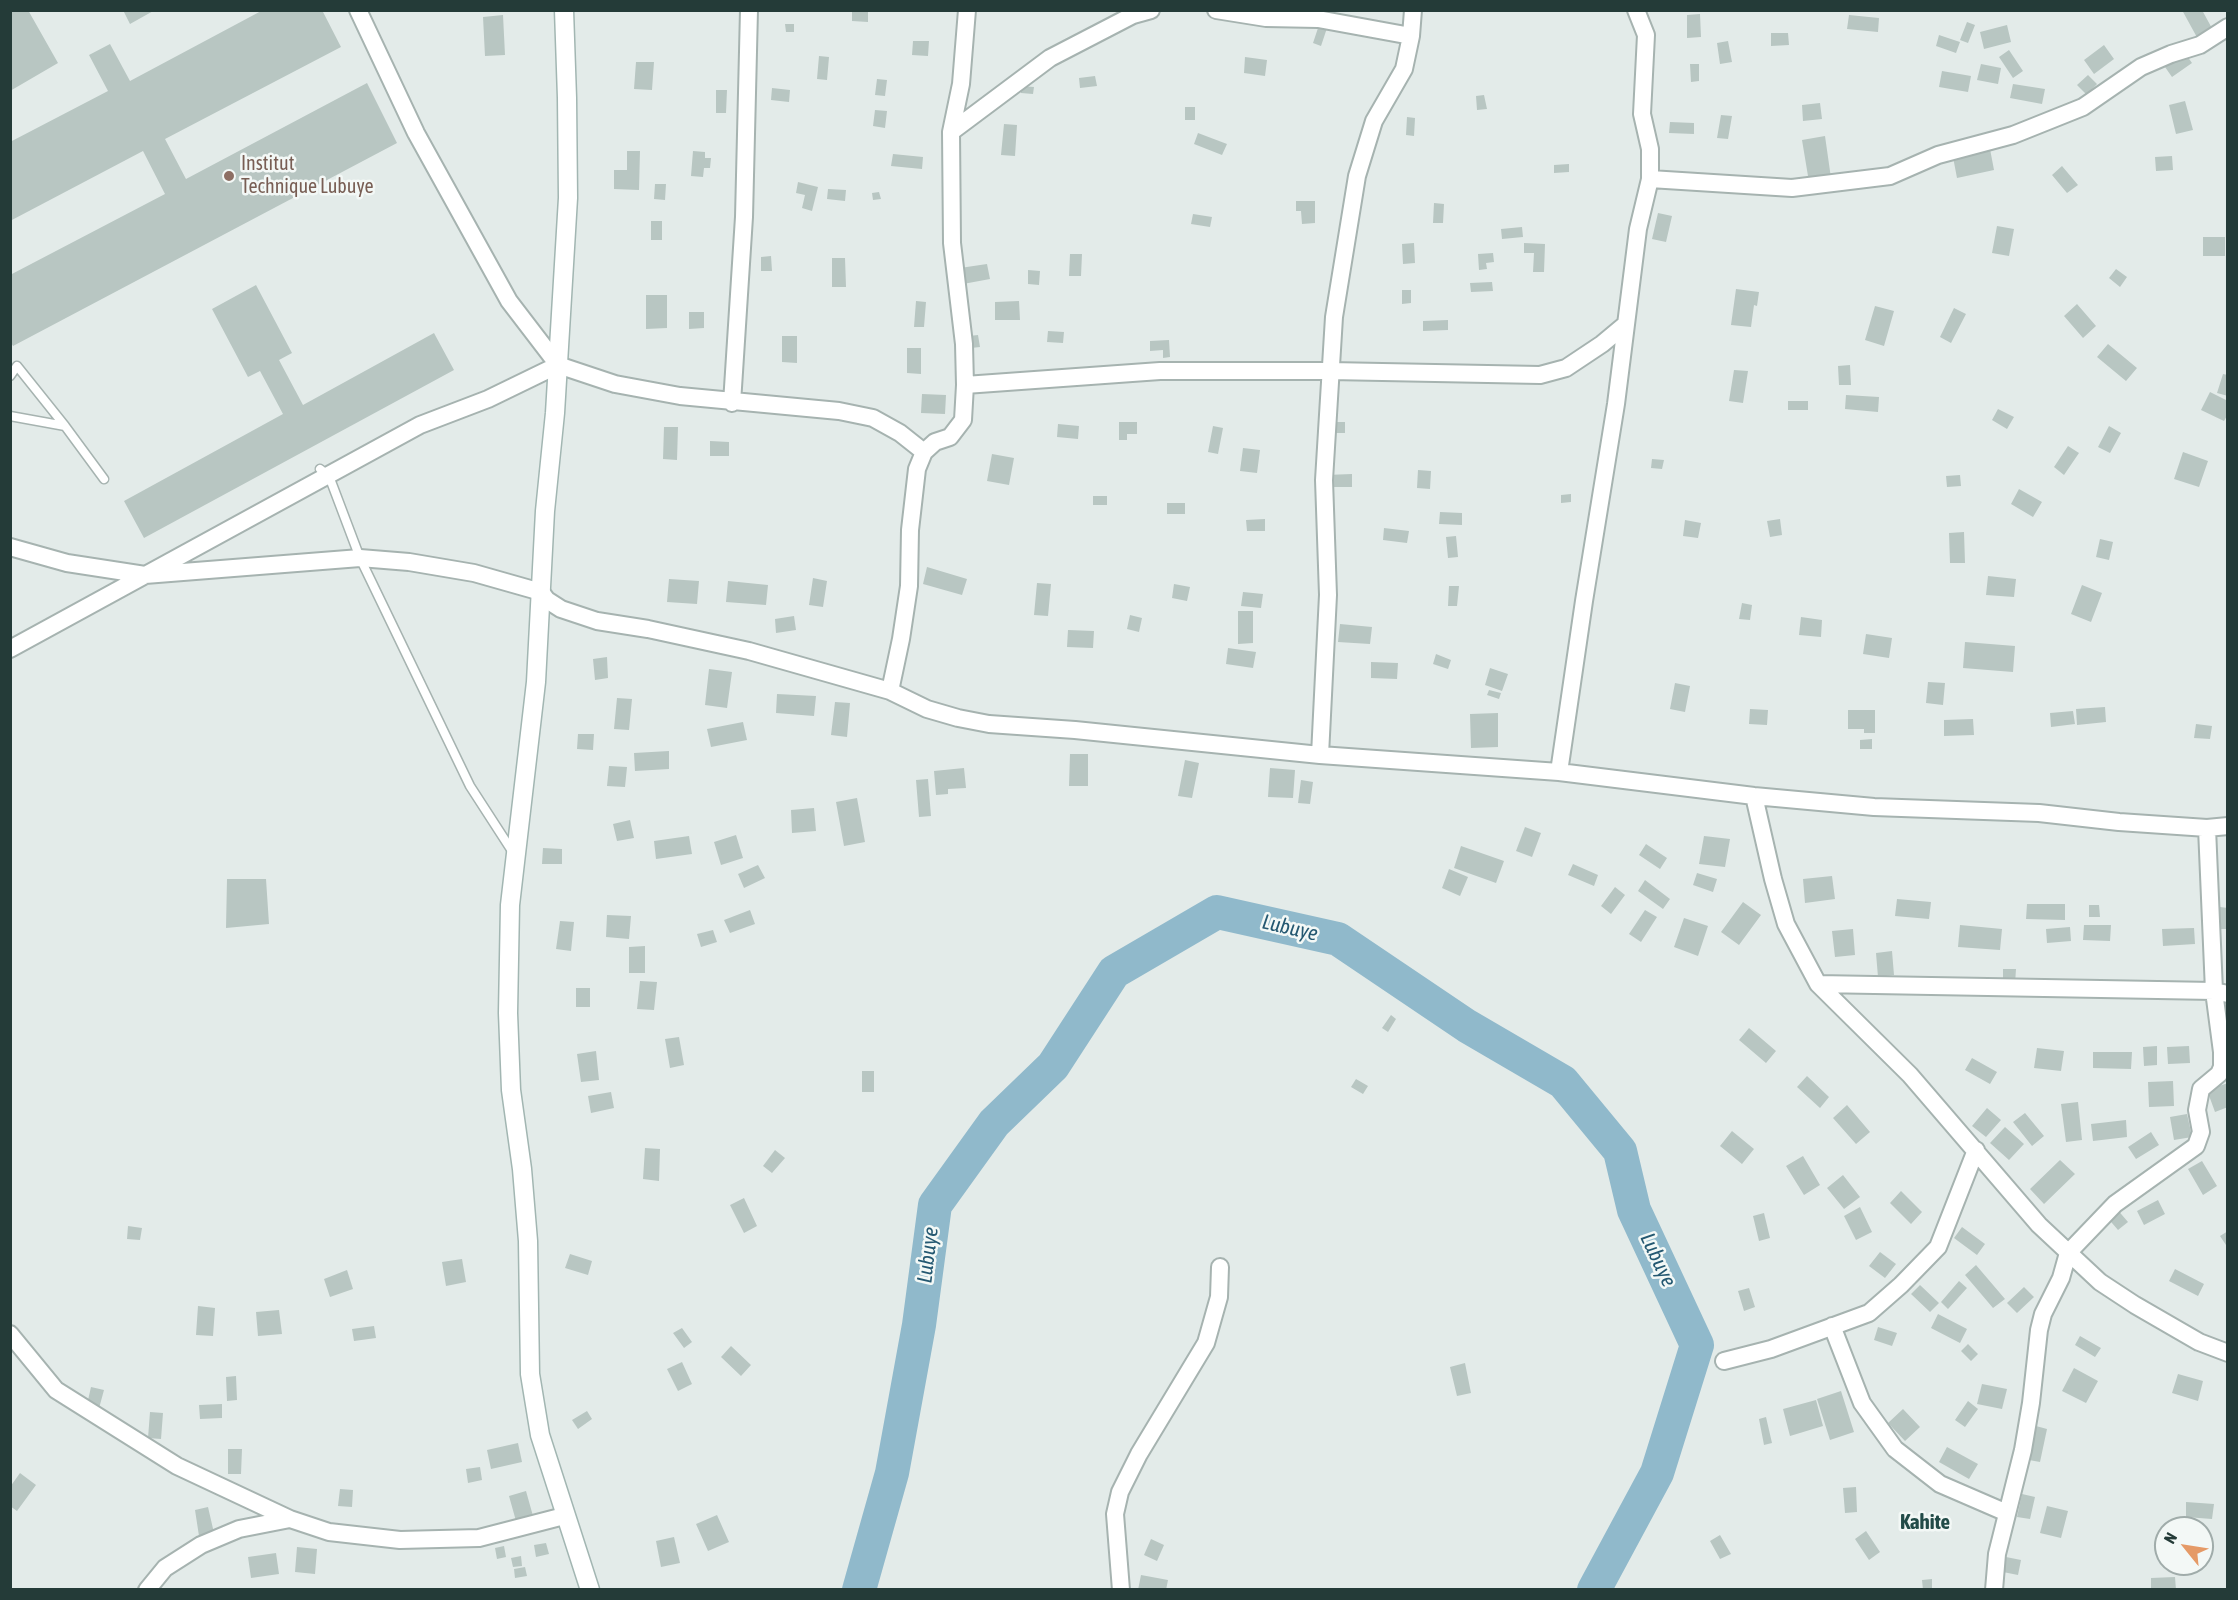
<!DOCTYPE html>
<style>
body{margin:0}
#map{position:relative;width:2238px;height:1600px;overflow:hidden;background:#e3ebe9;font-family:"Asap Condensed",sans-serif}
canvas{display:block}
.frame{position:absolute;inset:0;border:12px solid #243b38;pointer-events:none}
.north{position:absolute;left:2154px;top:1516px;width:60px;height:60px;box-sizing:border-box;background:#f3f8f6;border:2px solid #a0acaa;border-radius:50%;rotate:300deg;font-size:16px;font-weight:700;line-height:24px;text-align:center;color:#243b38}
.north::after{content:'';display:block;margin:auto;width:21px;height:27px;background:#e59a67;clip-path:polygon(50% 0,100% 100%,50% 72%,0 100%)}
</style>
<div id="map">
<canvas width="2238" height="1600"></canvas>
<div class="frame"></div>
<div class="north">N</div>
</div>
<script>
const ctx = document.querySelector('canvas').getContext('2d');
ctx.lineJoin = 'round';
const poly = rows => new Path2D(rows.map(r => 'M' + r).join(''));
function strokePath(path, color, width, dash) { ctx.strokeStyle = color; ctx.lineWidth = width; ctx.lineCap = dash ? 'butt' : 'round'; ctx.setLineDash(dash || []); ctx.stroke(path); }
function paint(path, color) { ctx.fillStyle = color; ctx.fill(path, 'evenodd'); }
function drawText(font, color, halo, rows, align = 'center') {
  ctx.font = font + ' "Asap Condensed",sans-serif'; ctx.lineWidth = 5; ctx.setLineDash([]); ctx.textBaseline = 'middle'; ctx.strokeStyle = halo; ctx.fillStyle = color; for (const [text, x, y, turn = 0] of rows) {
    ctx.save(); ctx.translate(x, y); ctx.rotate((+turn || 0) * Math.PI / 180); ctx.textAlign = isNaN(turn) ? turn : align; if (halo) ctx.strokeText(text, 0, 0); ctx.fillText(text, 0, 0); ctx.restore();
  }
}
strokePath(poly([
 [859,1590,892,1473,919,1325,935,1205,994,1123,1053,1066,1114,972,1217,912,1338,939,1467,1026,1563,1082,1620,1151,1634,1210,1697,1345,1657,1473,1594,1590]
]), '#90b9cb', 34);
paint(poly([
 [10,10,28,10,58,63,10,91],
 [123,10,155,10,130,24],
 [263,10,322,10,341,47,165,139,186,179,367,83,397,143,13,346,10,341,10,275,165,194,143,151,10,221,10,142,108,91,89,55,110,44,130,81],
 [852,10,868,11,868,22,852,21],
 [2182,10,2202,10,2214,32,2199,41],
 [1700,14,1701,37,1687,38,1687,15],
 [503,15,505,55,485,56,483,17],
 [1849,15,1879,18,1878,32,1847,29],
 [1967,22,1975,25,1968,43,1960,40],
 [785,24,794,24,794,32,786,32],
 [1319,25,1327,28,1321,46,1313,43],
 [2007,25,2011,42,1984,49,1980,32],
 [1771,33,1788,33,1789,45,1771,46],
 [1939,35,1960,42,1956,53,1936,46],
 [913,41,929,41,928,56,912,55],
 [1728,41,1732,62,1720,64,1717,43],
 [2104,45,2114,59,2094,74,2084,60],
 [2009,50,2023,71,2013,78,1999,57],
 [2185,53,2192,63,2172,77,2165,67],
 [819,56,829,57,827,80,817,79],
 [1245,57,1267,60,1265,76,1244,73],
 [636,62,654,62,652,90,634,89],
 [1690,64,1699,64,1699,81,1691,82],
 [1981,64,2001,68,1998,84,1977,80],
 [1942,71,1971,76,1968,92,1939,87],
 [2088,75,2097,84,2087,95,2077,85],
 [1095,76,1097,86,1080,88,1079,78],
 [877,79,887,80,885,96,875,95],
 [2013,84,2045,89,2042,104,2010,98],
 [1021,86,1034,87,1033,94,1021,93],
 [772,88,790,90,789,102,771,100],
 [716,90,727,90,726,113,716,113],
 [1484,95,1487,109,1477,110,1476,96],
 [2185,101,2193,130,2176,134,2169,105],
 [1820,103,1822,119,1803,121,1802,105],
 [1185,107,1195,107,1195,120,1185,120],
 [875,110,887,111,885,128,873,126],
 [1721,115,1732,116,1728,139,1717,138],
 [1407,117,1415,118,1414,136,1406,135],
 [1670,122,1694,123,1694,134,1669,133],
 [1004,124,1017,125,1015,156,1001,155],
 [1198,133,1227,144,1222,155,1194,144],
 [1825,136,1831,178,1809,182,1802,140],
 [1990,149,1994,170,1957,178,1953,157],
 [627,151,640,151,639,190,614,189,614,170,627,170],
 [693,151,705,152,705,158,711,158,710,168,704,168,703,177,691,176],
 [893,154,923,157,922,169,891,166],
 [2172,156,2173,170,2156,171,2155,157],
 [1569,164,1569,172,1554,173,1554,165],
 [2062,166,2078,185,2067,193,2052,175],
 [798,182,818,187,812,211,802,208,805,195,796,193],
 [655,184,666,184,665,200,654,199],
 [828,189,846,190,845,201,827,199],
 [879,192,881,199,873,200,872,193],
 [1296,201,1315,201,1315,223,1302,224,1301,211,1296,211],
 [1434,203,1444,204,1443,223,1433,223],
 [1658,213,1672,216,1666,242,1652,239],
 [1193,214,1212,217,1210,227,1191,224],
 [651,221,662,221,662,240,651,240],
 [1997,226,2014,229,2009,256,1992,253],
 [1522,227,1523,237,1502,239,1501,229],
 [2203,237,2225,237,2225,256,2203,256],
 [1414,243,1415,263,1403,264,1402,244],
 [1524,243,1545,244,1544,272,1533,272,1534,253,1524,253],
 [1493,253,1494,262,1486,263,1487,269,1479,270,1478,254],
 [1070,254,1082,254,1081,276,1069,276],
 [771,256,772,271,761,271,761,257],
 [832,258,845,258,846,287,832,287],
 [987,264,990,279,963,284,960,268],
 [2116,269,2127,277,2120,287,2109,278],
 [1028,270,1040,271,1039,285,1028,284],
 [1492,282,1493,291,1471,292,1470,283],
 [256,285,292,353,279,360,303,405,434,333,454,370,144,538,124,501,283,414,260,371,248,377,212,309],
 [1736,289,1759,292,1757,306,1754,305,1751,327,1731,325],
 [1402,290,1411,290,1411,303,1402,304],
 [646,295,667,295,667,328,646,329],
 [916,301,926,302,924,327,914,327],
 [1019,301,1020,320,995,320,995,302],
 [2077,304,2096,326,2083,338,2064,316],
 [1875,306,1894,311,1884,346,1865,340],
 [1954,308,1966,314,1951,343,1940,337],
 [689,312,704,312,704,328,689,329],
 [1448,320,1448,330,1423,331,1423,321],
 [1048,331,1064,332,1063,343,1047,342],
 [978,335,980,347,971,348,969,336],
 [782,336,797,336,797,363,782,362],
 [1169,340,1170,357,1163,358,1163,350,1150,351,1150,341],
 [2108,344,2137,368,2126,381,2097,357],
 [907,348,921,348,921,374,907,373],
 [1850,365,1851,385,1839,385,1838,366],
 [1734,370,1748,371,1743,403,1729,401],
 [2223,374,2228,375,2228,396,2217,393],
 [2210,392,2228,401,2228,414,2224,421,2201,410],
 [922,394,946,395,945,414,921,413],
 [1846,395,1879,397,1878,412,1845,409],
 [1788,401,1808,401,1808,410,1788,410],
 [1998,409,2014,417,2007,429,1992,420],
 [1119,422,1137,422,1137,434,1127,434,1127,440,1119,440],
 [1337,422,1345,422,1345,433,1336,433],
 [1058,424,1079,426,1078,439,1057,437],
 [1213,426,1223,428,1218,454,1208,452],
 [2109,426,2121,433,2110,453,2098,447],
 [664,427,678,427,677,460,663,459],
 [710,441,729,442,729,456,710,456],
 [2068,446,2079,453,2064,475,2054,467],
 [1243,448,1260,450,1257,473,1240,471],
 [2183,452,2208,461,2199,487,2174,479],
 [992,454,1014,458,1009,485,987,481],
 [1652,459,1664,460,1662,469,1651,468],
 [1418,470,1431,471,1430,489,1417,488],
 [1352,474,1352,487,1326,487,1326,475],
 [1960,475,1961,486,1947,487,1946,476],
 [2019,489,2042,502,2033,517,2011,504],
 [1571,494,1571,502,1561,503,1561,495],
 [1093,496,1107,496,1107,505,1093,505],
 [1167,503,1185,503,1185,514,1167,514],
 [1440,512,1462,513,1462,525,1439,524],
 [1265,519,1265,531,1247,531,1246,520],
 [1780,519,1782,535,1770,537,1767,521],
 [1685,520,1701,523,1698,538,1683,536],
 [1384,528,1409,531,1407,543,1383,540],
 [1964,532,1965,563,1950,563,1949,533],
 [1456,536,1458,557,1448,558,1446,537],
 [2100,539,2113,542,2109,560,2096,557],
 [927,567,967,579,962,595,923,584],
 [1988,576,2016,579,2014,597,1986,595],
 [813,578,827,581,823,607,809,605],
 [669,579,699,581,697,604,667,602],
 [728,581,768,585,766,605,726,602],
 [1037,583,1051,584,1048,616,1034,615],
 [1174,584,1190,587,1187,601,1172,598],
 [2082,585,2102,593,2091,622,2071,614],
 [1449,586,1459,586,1457,606,1448,606],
 [1243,592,1263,594,1261,608,1241,606],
 [1742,603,1752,605,1750,620,1739,619],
 [1238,611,1253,611,1253,643,1238,644],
 [1130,615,1142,618,1139,632,1127,629],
 [794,616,796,630,776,633,775,619],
 [1801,617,1822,620,1821,637,1799,635],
 [1340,624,1372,627,1370,644,1338,642],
 [1068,630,1094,631,1093,648,1067,647],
 [1866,634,1892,638,1889,658,1863,654],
 [1965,642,2015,646,2013,672,1963,668],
 [1228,648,1256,652,1253,668,1226,664],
 [1436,654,1451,660,1448,669,1433,664],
 [607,657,608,678,595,680,593,659],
 [1371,662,1398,663,1397,679,1371,678],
 [1490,668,1508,674,1502,691,1485,685],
 [709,669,732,672,727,708,705,705],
 [1928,682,1945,683,1943,705,1926,703],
 [1675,683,1690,686,1685,712,1670,709],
 [1489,690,1501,693,1499,699,1487,695],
 [777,694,816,696,814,716,776,713],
 [617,698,632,699,629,730,614,729],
 [835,702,850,703,847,737,831,735],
 [2105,707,2106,722,2077,725,2076,709],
 [1750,709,1768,710,1767,725,1749,724],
 [1848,710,1875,710,1875,733,1864,733,1864,729,1848,729],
 [2073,711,2075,724,2051,727,2050,713],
 [1498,713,1498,747,1471,748,1470,714],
 [1973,719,1974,735,1944,736,1944,720],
 [743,722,747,740,711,747,707,729],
 [2196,724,2212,726,2210,739,2194,738],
 [578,734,594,734,593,750,577,749],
 [1872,739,1872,749,1860,749,1860,740],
 [669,751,669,769,635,771,634,753],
 [1070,754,1088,754,1088,786,1069,786],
 [1185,760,1199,763,1192,798,1178,796],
 [609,766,627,767,625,787,607,786],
 [964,768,966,788,948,789,948,794,936,795,934,771],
 [1270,768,1295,770,1293,798,1268,797],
 [928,779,931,816,919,817,916,780],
 [1301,780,1313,782,1310,804,1298,803],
 [857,798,865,842,844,846,836,802],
 [814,808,816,831,792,833,791,810],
 [630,820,634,838,617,841,613,824],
 [1525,827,1541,833,1532,857,1516,851],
 [736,835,743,858,721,865,714,842],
 [689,836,692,854,656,859,654,841],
 [1704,836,1730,839,1725,867,1699,864],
 [1646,844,1667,858,1660,869,1639,855],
 [1461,846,1504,861,1496,883,1454,868],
 [543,848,562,849,562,864,542,864],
 [1573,864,1598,875,1594,886,1568,875],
 [758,865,765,878,744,888,738,874],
 [1449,869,1468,877,1460,896,1442,888],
 [1697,873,1717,879,1713,892,1693,885],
 [1832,876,1835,899,1805,903,1803,879],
 [227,879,266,879,269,924,226,928],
 [1645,880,1670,899,1663,909,1638,891],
 [1615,887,1625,895,1611,914,1601,906],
 [1897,899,1931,902,1929,919,1895,916],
 [1743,902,1761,915,1739,945,1721,932],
 [2027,904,2065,904,2065,920,2026,919],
 [2089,905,2099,905,2100,917,2089,917],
 [2220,907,2228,908,2228,929,2218,929],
 [750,910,755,924,730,933,724,920],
 [1645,910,1657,917,1641,942,1629,934],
 [607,915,631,916,629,939,606,937],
 [1684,918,1708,926,1698,956,1674,947],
 [560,921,574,922,571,951,556,949],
 [1960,925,2002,929,2000,950,1958,947],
 [2084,925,2111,925,2110,941,2083,940],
 [2070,927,2071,941,2047,943,2046,929],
 [2194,928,2195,944,2163,946,2162,929],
 [1853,929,1855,955,1835,957,1832,931],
 [713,930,717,942,701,947,697,934],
 [645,946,645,973,629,973,629,947],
 [1892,951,1894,975,1878,977,1876,953],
 [2003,969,2016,969,2015,984,2003,984],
 [640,981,657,982,654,1010,637,1009],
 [576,988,590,988,590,1007,576,1007],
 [1391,1015,1396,1019,1388,1032,1382,1028],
 [1749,1028,1776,1051,1766,1063,1739,1040],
 [679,1037,684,1065,670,1068,665,1039],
 [2157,1046,2157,1065,2144,1066,2143,1047],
 [2189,1046,2190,1063,2168,1064,2167,1047],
 [2037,1048,2064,1051,2061,1071,2034,1068],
 [596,1051,599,1080,581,1082,577,1054],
 [2093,1052,2132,1052,2131,1069,2093,1068],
 [1972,1058,1997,1072,1990,1084,1965,1070],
 [862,1071,874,1071,874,1092,862,1092],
 [1807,1076,1829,1097,1820,1108,1797,1087],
 [1356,1079,1368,1086,1363,1094,1351,1087],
 [2173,1081,2174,1106,2149,1107,2148,1082],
 [2228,1083,2228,1107,2215,1112,2207,1090],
 [611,1092,614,1108,591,1113,588,1096],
 [2078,1102,2082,1140,2066,1142,2061,1104],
 [1847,1105,1870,1132,1856,1144,1833,1118],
 [1987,1108,2001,1120,1986,1137,1972,1126],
 [2025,1113,2044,1136,2032,1146,2013,1122],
 [2187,1114,2192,1137,2174,1140,2170,1117],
 [2126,1120,2127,1137,2093,1141,2091,1124],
 [2005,1127,2024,1144,2009,1160,1990,1143],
 [1732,1131,1754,1149,1742,1164,1720,1146],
 [2151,1132,2159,1145,2136,1159,2128,1147],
 [645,1148,660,1149,659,1181,643,1179],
 [775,1150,785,1158,772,1173,763,1166],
 [1803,1156,1820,1185,1804,1195,1786,1166],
 [2060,1160,2075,1174,2044,1204,2030,1189],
 [2202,1161,2217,1186,2203,1195,2188,1169],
 [1843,1175,1860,1197,1844,1209,1827,1188],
 [1901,1191,1922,1212,1911,1224,1890,1203],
 [744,1198,757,1226,744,1233,730,1205],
 [2158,1200,2165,1214,2144,1225,2137,1211],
 [1860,1207,1872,1232,1856,1240,1844,1216],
 [2116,1208,2128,1222,2118,1230,2106,1216],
 [1764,1213,1770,1238,1759,1241,1753,1216],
 [128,1226,142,1228,140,1240,127,1239],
 [1962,1227,1985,1244,1977,1255,1954,1238],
 [2228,1231,2228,1248,2220,1236],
 [1880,1252,1896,1264,1885,1278,1869,1266],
 [570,1254,592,1261,588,1275,565,1268],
 [462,1259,466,1282,446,1286,442,1262],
 [1976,1265,2005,1299,1993,1308,1965,1275],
 [2175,1269,2204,1284,2198,1296,2169,1281],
 [347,1270,353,1289,330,1297,324,1279],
 [1959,1281,1967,1288,1948,1309,1941,1302],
 [1920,1285,1939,1303,1930,1312,1911,1294],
 [2024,1287,2034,1297,2017,1313,2007,1303],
 [1749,1288,1755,1307,1744,1311,1738,1291],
 [198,1306,215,1308,213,1336,196,1335],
 [279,1310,282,1334,258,1336,256,1312],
 [1938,1314,1967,1329,1960,1343,1931,1328],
 [374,1326,376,1338,354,1341,352,1329],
 [1878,1327,1897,1333,1892,1346,1874,1340],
 [682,1328,692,1342,684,1348,673,1333],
 [2080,1336,2101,1348,2095,1357,2075,1345],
 [1968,1344,1978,1354,1971,1361,1961,1351],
 [731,1346,751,1365,741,1376,721,1357],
 [682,1362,692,1384,678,1391,667,1369],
 [1465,1363,1471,1393,1457,1396,1450,1367],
 [2074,1368,2098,1381,2086,1403,2062,1391],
 [2178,1374,2203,1381,2198,1401,2172,1393],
 [236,1376,237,1400,227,1401,226,1377],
 [1982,1384,2007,1389,2002,1409,1977,1404],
 [91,1387,104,1390,98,1412,86,1409],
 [1841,1391,1854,1432,1830,1440,1817,1399],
 [1816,1400,1823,1426,1790,1436,1783,1409],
 [1968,1401,1978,1409,1965,1427,1955,1420],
 [222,1404,222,1418,200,1419,199,1405],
 [1903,1409,1920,1427,1905,1441,1888,1423],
 [587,1411,592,1419,578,1429,572,1420],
 [150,1412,163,1413,161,1439,148,1438],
 [1766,1417,1772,1443,1764,1445,1759,1419],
 [2036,1426,2047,1429,2040,1462,2029,1460],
 [518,1443,522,1462,491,1469,487,1450],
 [1947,1447,1978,1464,1969,1479,1939,1462],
 [228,1449,242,1449,241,1474,228,1474],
 [480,1467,482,1480,468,1483,466,1469],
 [20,1473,36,1485,17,1511,10,1506,10,1487],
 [1856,1487,1857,1512,1845,1513,1843,1488],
 [340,1489,353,1490,352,1507,338,1506],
 [526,1491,533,1516,516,1521,509,1496],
 [2022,1494,2035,1497,2030,1519,2017,1517],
 [2186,1502,2214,1504,2212,1519,2186,1517],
 [2047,1506,2068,1511,2061,1538,2040,1533],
 [208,1507,214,1533,199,1536,195,1510],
 [717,1515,729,1542,708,1551,696,1524],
 [1866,1531,1880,1552,1869,1560,1855,1539],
 [1720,1535,1731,1554,1720,1559,1710,1541],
 [674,1537,680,1563,661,1567,656,1541],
 [1151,1539,1164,1545,1157,1561,1144,1555],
 [546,1543,549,1554,536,1557,534,1545],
 [504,1546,506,1557,497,1559,495,1548],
 [297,1547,317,1549,315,1574,295,1572],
 [276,1553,279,1574,251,1578,248,1557],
 [521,1556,522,1566,513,1567,511,1558],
 [2001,1556,2021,1560,2018,1575,1998,1571],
 [525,1567,527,1576,515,1578,514,1569],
 [1141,1575,1168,1580,1166,1590,1138,1590],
 [2175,1577,2176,1590,2151,1590,2151,1578],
 [1932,1579,1932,1590,1923,1590,1922,1580]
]), '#b8c6c2');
const lane = poly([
 [10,376,17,366,65,426,10,416],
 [65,426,104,479],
 [320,469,329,476,360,558,470,786,514,854]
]);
const street = poly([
 [1216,10,1266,18,1318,19,1411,36],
 [951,132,1050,58,1133,15,1151,10],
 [1650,179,1792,188,1890,176,1938,155,2013,135,2083,107,2141,67,2171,54,2200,45,2228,27],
 [558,365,615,384,680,396,839,411,873,418,900,433,924,452],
 [965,385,1160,371,1330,371,1540,375,1566,368,1602,344,1626,324],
 [732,403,744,217,749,10],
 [10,547,67,563,145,575,360,558,409,562,474,573,541,592,547,600,561,609,597,621,648,629,749,651,890,691,927,709,958,718,989,724,1075,730,1320,755,1559,772,1754,796,1874,807,2039,813,2119,822,2207,828,2228,826],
 [10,649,420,425,488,399,558,365,509,301,416,133,358,10],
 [890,691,901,639,909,586,910,530,917,469,924,452,935,442,950,437,963,420,965,385,964,344,952,243,951,132,961,84,967,10],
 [1320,755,1328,595,1324,480,1334,317,1357,176,1374,121,1404,69,1411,36,1413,10],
 [1559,772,1584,601,1616,404,1638,229,1650,179,1650,149,1642,114,1646,35,1636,10],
 [1754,796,1773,879,1786,924,1818,984,1910,1075,2039,1225,2100,1282,2135,1305,2199,1342,2228,1353],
 [1818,984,2214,991,2228,994],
 [1832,1326,1862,1403,1895,1449,1940,1484,2007,1513],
 [10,1334,56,1390,177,1466,290,1519],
 [1724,1361,1771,1349,1869,1313,1901,1285,1938,1247,1976,1150],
 [147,1590,165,1568,201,1545,239,1529,290,1519,329,1532,400,1540,479,1538,564,1516],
 [1121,1590,1115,1514,1120,1492,1139,1454,1206,1343,1219,1297,1220,1267],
 [1994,1590,1997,1554,2023,1450,2031,1403,2039,1330,2043,1314,2061,1278,2068,1253,2115,1204,2196,1146,2201,1132,2197,1110,2201,1089,2219,1074,2222,1067,2222,1052,2214,991,2207,828]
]);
const secondary = poly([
 [564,10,567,98,568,198,555,413,545,511,536,682,510,905,508,1013,511,1090,522,1169,528,1241,530,1374,540,1435,590,1590]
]);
strokePath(lane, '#a6b3b0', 11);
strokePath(street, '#a6b3b0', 20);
strokePath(secondary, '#a2b6b2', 21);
strokePath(lane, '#fff', 8);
strokePath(street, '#fff', 16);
strokePath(secondary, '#fff', 18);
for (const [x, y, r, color] of [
 [229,176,6,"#8d6e63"]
]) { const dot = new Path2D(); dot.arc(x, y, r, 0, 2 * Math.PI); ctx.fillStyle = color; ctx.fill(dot); strokePath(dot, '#f3f8f6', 2); }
drawText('20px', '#785e54', '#f3f8f6', [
 ["Institut",241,164],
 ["Technique Lubuye",241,187]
], 'left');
drawText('italic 21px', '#245871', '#f3f8f6', [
 ["Lubuye",1290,928,13],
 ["Lubuye",928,1255,-83],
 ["Lubuye",1658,1260,65]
]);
drawText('bold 21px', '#224b48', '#f3f8f6', [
 ["Kahite",1925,1522]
]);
</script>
